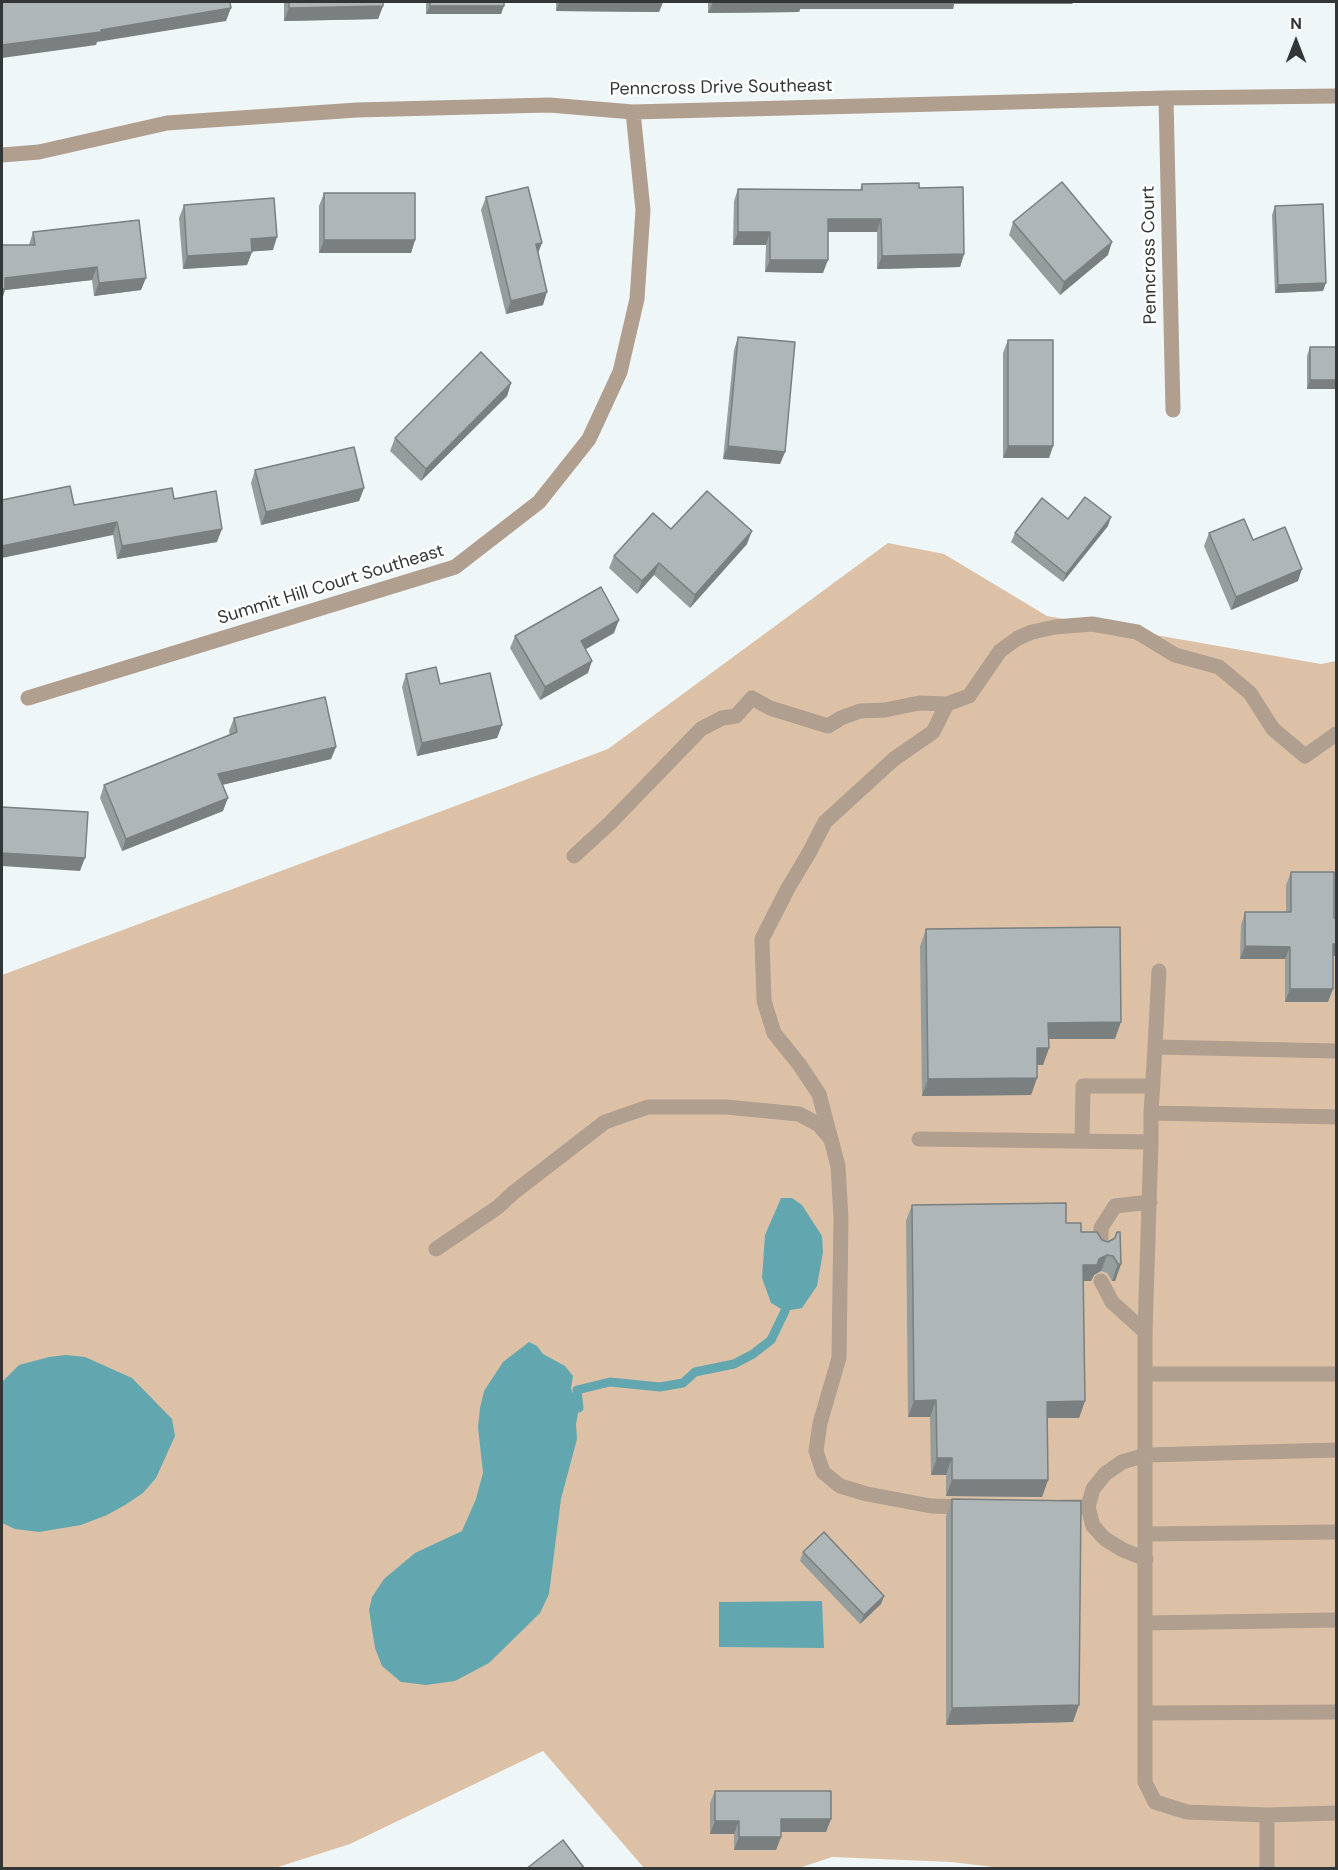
<!DOCTYPE html>
<style>
body{margin:0}
#map{position:relative;width:1338px;height:1870px;overflow:hidden;background:#eef6f7;font-family:"DM Sans",sans-serif}
canvas{display:block}
.frame{position:absolute;inset:0;border:3px solid #333636;pointer-events:none}
.north{position:absolute;left:1266px;top:12px;width:60px;height:60px;-webkit-text-stroke:4px #fff;paint-order:stroke;rotate:0deg;font-size:16px;font-weight:700;line-height:24px;text-align:center;color:#333636}
.north::after{content:'';display:block;margin:auto;width:21px;height:27px;background:#333636;clip-path:polygon(50% 0,100% 100%,50% 72%,0 100%)}
</style>
<div id="map">
<canvas width="1338" height="1870"></canvas>
<div class="frame"></div>
<div class="north">N</div>
</div>
<script>
const ctx = document.querySelector('canvas').getContext('2d');
ctx.lineJoin = 'round';
function paint(path, color) { ctx.fillStyle = color; ctx.fill(path, 'evenodd'); }
const poly = rows => new Path2D(rows.map(r => 'M' + r).join(''));
function strokePath(path, color, width, dash) { ctx.strokeStyle = color; ctx.lineWidth = width; ctx.lineCap = dash ? 'butt' : 'round'; ctx.setLineDash(dash || []); ctx.stroke(path); }
function drawText(font, color, halo, rows, align = 'center') {
  ctx.font = font + ' "DM Sans",sans-serif'; ctx.lineWidth = 5; ctx.setLineDash([]); ctx.textBaseline = 'middle'; ctx.strokeStyle = halo; ctx.fillStyle = color; for (const [text, x, y, turn = 0] of rows) {
    ctx.save(); ctx.translate(x, y); ctx.rotate((+turn || 0) * Math.PI / 180); ctx.textAlign = isNaN(turn) ? turn : align; if (halo) ctx.strokeText(text, 0, 0); ctx.fillText(text, 0, 0); ctx.restore();
  }
}
paint(poly([
 [888,543,944,554,1047,616,1321,664,1336,661,1336,1868,1002,1868,951,1862,832,1857,799,1868,644,1868,543,1751,350,1844,275,1868,2,1868,2,975,608,749]
]), '#ddc1a7');
paint(poly([
 [781,1198,792,1198,802,1205,822,1236,823,1252,817,1286,802,1308,785,1311,771,1303,762,1278,765,1235],
 [529,1342,537,1346,543,1354,565,1366,573,1376,571,1389,579,1408,576,1424,577,1439,561,1499,549,1594,540,1613,489,1663,455,1681,426,1685,401,1682,382,1666,375,1648,369,1610,372,1597,384,1579,415,1553,462,1531,476,1499,483,1473,478,1427,480,1408,484,1391,503,1362],
 [66,1355,85,1357,132,1378,172,1419,175,1436,156,1478,143,1493,125,1505,107,1515,81,1525,39,1532,15,1529,2,1523,2,1382,19,1365,49,1357],
 [822,1601,824,1648,719,1647,719,1602]
]), '#62a7af');
strokePath(poly([
 [579,1408,577,1390,610,1382,660,1387,683,1383,695,1372,734,1364,753,1354,771,1340,785,1311]
]), '#62a7af', 9);
strokePath(poly([
 [1166,98,1173,410],
 [2,155,39,152,167,123,357,110,549,105,633,112,1166,98,1336,96],
 [28,698,455,567,539,502,589,439,620,372,637,299,643,210,633,112],
 [574,856,610,823,701,729,722,718,736,716,752,698,770,708,828,726,841,718,860,711,885,710,919,703,947,704],
 [1159,971,1155,1047,1336,1051],
 [1155,1047,1151,1113,1336,1117],
 [919,1139,1151,1142,1151,1113],
 [1082,1141,1083,1086,1153,1086],
 [1151,1142,1145,1332,1145,1782,1155,1802,1187,1812,1267,1815],
 [436,1249,498,1207,513,1193,605,1122,648,1107,726,1107,799,1114,818,1124,829,1137],
 [1101,1249,1101,1228,1115,1206,1150,1202],
 [1101,1281,1112,1302,1145,1332],
 [1146,1374,1336,1374],
 [969,1507,931,1506,867,1494,840,1486,823,1472,816,1451,820,1423,839,1358,841,1218,838,1166,819,1094,799,1064,774,1033,764,1001,762,939,788,888,809,853,825,822,894,759,933,732,947,704,969,696,1000,651,1018,638,1032,632,1055,627,1092,624,1137,632,1175,655,1219,667,1250,693,1273,729,1305,756,1336,734],
 [1062,1507,1088,1507],
 [1146,1534,1336,1532],
 [1146,1559,1123,1550,1105,1539,1093,1526,1088,1507,1093,1489,1105,1474,1122,1462,1146,1455,1336,1450],
 [1146,1623,1336,1620],
 [1145,1713,1336,1712],
 [1267,1868,1267,1815,1336,1813]
]), '#b09e8e', 15);
paint(poly([
 [284,2,383,2,383,6,378,19,284,21],
 [426,2,504,2,501,14,426,14],
 [556,2,663,2,659,12,556,11],
 [708,2,1073,2,1072,4,954,4,953,9,800,9,799,12,708,13],
 [862,184,919,188,964,254,960,267,877,269,877,232,828,232,823,273,765,272,766,245,733,245,734,201,738,189,860,190],
 [324,193,415,240,411,253,319,253,319,206],
 [486,197,538,253,543,305,506,314,481,210],
 [184,205,273,250,252,251,247,265,183,269,179,218],
 [1275,206,1323,291,1275,293,1272,215],
 [1013,222,1108,255,1060,295,1009,235],
 [33,232,141,290,94,296,92,280,5,290,2,245,29,245],
 [738,337,785,452,780,464,723,459,734,350],
 [1008,340,1053,446,1049,458,1003,458,1003,353],
 [1310,347,1336,389,1307,389,1307,356],
 [511,383,507,396,421,481,390,451,395,438],
 [255,470,364,488,359,501,261,525,251,483],
 [174,499,217,542,117,559,113,535,74,505],
 [1068,519,1108,526,1063,582,1011,542,1015,533],
 [671,529,747,544,690,608,654,575,637,594,609,568,614,556],
 [1209,533,1253,540,1298,581,1231,610,1204,546],
 [614,633,586,649,588,673,540,700,510,648,515,636],
 [406,674,440,684,502,725,497,738,417,756,402,687],
 [234,718,336,747,331,759,222,785,223,811,122,851,100,798,104,785,230,735,229,731],
 [1291,872,1334,918,1336,956,1333,956,1328,1002,1285,1002,1285,959,1240,959,1241,925,1245,912,1286,912,1286,885],
 [926,929,1115,1039,1049,1039,1049,1048,1043,1065,1037,1065,1037,1078,1031,1095,922,1096,920,946],
 [912,1205,1066,1223,1081,1232,1102,1240,1121,1264,1115,1281,1112,1281,1107,1273,1101,1271,1094,1275,1091,1281,1083,1281,1085,1401,1079,1418,1047,1418,1048,1480,1042,1497,946,1496,946,1475,931,1475,930,1417,908,1417,906,1221],
 [952,1499,1073,1722,946,1725,946,1516],
 [803,1552,884,1596,881,1604,860,1624,800,1561],
 [715,1791,831,1819,826,1832,781,1832,781,1837,776,1850,734,1850,734,1834,710,1834,710,1803]
]), '#969d9d');
paint(poly([
 [559,2,663,2,659,12,556,11],
 [713,2,1073,2,1072,4,954,4,953,9,800,9,799,12,708,13],
 [383,6,378,19,284,21,289,8],
 [430,6,504,6,501,14,426,14],
 [231,8,226,21,97,42,96,45,2,58,2,45],
 [828,219,881,219,877,232,823,232],
 [738,232,770,232,766,245,733,245],
 [277,237,273,250,246,252,251,239],
 [324,240,415,240,411,253,319,253],
 [1112,242,1108,255,1060,295,1064,282],
 [542,243,537,256,536,244],
 [252,252,247,265,183,269,187,256],
 [964,254,960,267,877,269,882,256],
 [770,260,828,260,823,273,765,272],
 [97,267,92,280,5,290,2,300,2,289,5,278],
 [146,278,141,290,94,296,99,283],
 [1326,283,1323,291,1275,293,1278,285],
 [547,292,543,305,506,314,511,301],
 [1310,380,1336,380,1336,389,1307,389],
 [511,383,507,396,421,481,426,469],
 [728,446,785,452,780,464,723,459],
 [1008,446,1053,446,1049,458,1003,458],
 [364,488,359,501,261,525,266,512],
 [1111,517,1108,526,1063,582,1066,574],
 [117,522,113,535,2,558,2,546],
 [222,529,217,542,117,559,122,546],
 [752,531,747,544,690,608,695,595],
 [659,563,654,575,637,594,642,581],
 [1302,569,1298,581,1231,610,1236,597],
 [619,620,614,633,577,654,581,641],
 [592,661,588,673,540,700,545,687],
 [502,725,497,738,417,756,422,743],
 [336,747,331,759,213,787,218,774],
 [228,798,223,811,122,851,126,839],
 [2,853,85,858,80,871,2,866],
 [1333,944,1336,944,1336,956,1329,956],
 [1245,946,1290,947,1285,959,1240,959],
 [1290,989,1333,989,1328,1002,1285,1002],
 [1121,1022,1115,1039,1042,1039,1048,1023],
 [1037,1048,1049,1048,1043,1065,1031,1065],
 [1037,1078,1031,1095,922,1096,928,1079],
 [1107,1255,1101,1271,1094,1275,1091,1281,1077,1281,1083,1265],
 [1118,1264,1121,1264,1115,1281,1112,1281],
 [936,1400,930,1417,908,1417,914,1401],
 [1085,1401,1079,1418,1041,1418,1047,1402],
 [937,1458,952,1458,946,1475,931,1475],
 [952,1480,1048,1480,1042,1497,946,1496],
 [884,1596,881,1604,860,1624,864,1615],
 [1079,1705,1073,1722,946,1725,952,1708],
 [781,1819,831,1819,826,1832,776,1832],
 [715,1821,739,1821,734,1834,710,1834],
 [739,1837,781,1837,776,1850,734,1850]
]), '#7a7f80');
const building = poly([
 [2,2,230,2,231,8,101,30,101,32,2,45,2,2],
 [289,2,383,2,383,6,289,8,289,2],
 [430,2,504,2,504,6,430,6,430,2],
 [1062,182,1112,242,1064,282,1013,222,1062,182],
 [919,183,919,188,963,187,964,254,882,256,881,219,828,219,828,260,770,260,770,232,738,232,738,189,862,190,862,184,919,183],
 [528,187,542,243,536,244,547,292,511,301,486,197,528,187],
 [324,193,415,193,415,240,324,240,324,193],
 [274,198,277,237,251,239,252,252,187,256,184,205,274,198],
 [1323,204,1326,283,1278,285,1275,206,1323,204],
 [139,220,146,278,99,283,97,267,5,278,5,289,2,289,2,245,35,245,33,232,139,220],
 [738,337,795,342,785,452,728,446,738,337],
 [1008,340,1053,340,1053,446,1008,446,1008,340],
 [1310,347,1336,347,1336,380,1310,380,1310,347],
 [481,352,511,383,426,469,395,438,481,352],
 [354,447,364,488,266,512,255,470,354,447],
 [70,486,74,505,172,488,174,499,216,491,222,529,122,546,117,522,2,546,2,500,70,486],
 [707,491,752,531,695,595,659,563,642,581,614,556,653,513,671,529,707,491],
 [1085,497,1111,517,1066,574,1015,533,1042,498,1068,519,1085,497],
 [1244,519,1253,540,1285,527,1302,569,1236,597,1209,533,1244,519],
 [601,587,619,620,581,641,592,661,545,687,515,636,601,587],
 [436,667,440,684,490,673,502,725,422,743,406,674,436,667],
 [325,697,336,747,218,774,228,798,126,839,104,785,237,732,234,718,325,697],
 [2,807,88,812,85,858,2,853,2,807],
 [1291,872,1334,872,1334,918,1336,918,1336,944,1333,944,1333,989,1290,989,1290,947,1245,946,1245,912,1291,912,1291,872],
 [1120,927,1121,1022,1048,1023,1049,1048,1037,1048,1037,1078,928,1079,926,929,1120,927],
 [1066,1203,1066,1223,1081,1223,1081,1232,1097,1232,1102,1240,1108,1242,1115,1238,1117,1232,1120,1232,1121,1264,1118,1264,1113,1256,1107,1255,1099,1259,1097,1265,1083,1265,1085,1401,1047,1402,1048,1480,952,1480,952,1458,937,1458,936,1400,914,1401,912,1205,1066,1203],
 [952,1499,1081,1501,1079,1705,952,1708,952,1499],
 [824,1532,884,1596,864,1615,803,1552,824,1532],
 [715,1791,831,1791,831,1819,781,1819,781,1837,739,1837,739,1821,715,1821,715,1791],
 [563,1840,585,1869,526,1869,563,1840]
]);
paint(building, '#aeb6b7');
strokePath(building, '#7a7f80', 1.5);
drawText('18px', '#333636', '#fff', [
 ["Penncross Drive Southeast",721,88,-1],
 ["Penncross Court",1150,255,-91],
 ["Summit Hill Court Southeast",331,585,-17]
]);
</script>
